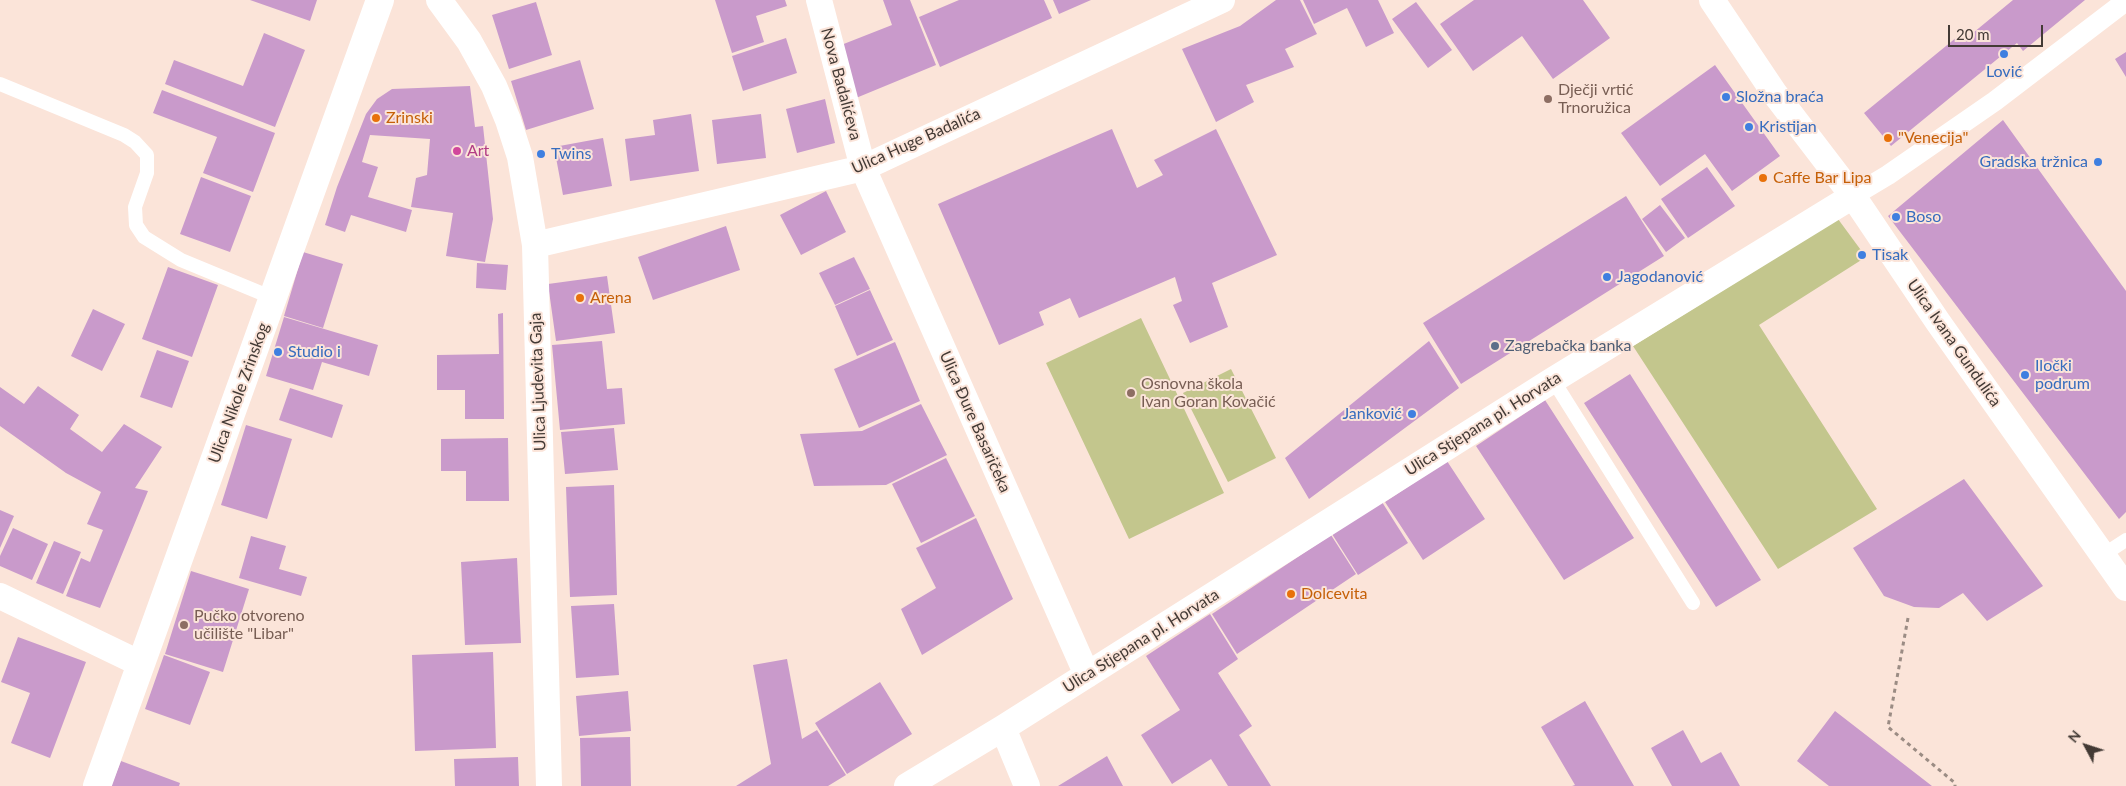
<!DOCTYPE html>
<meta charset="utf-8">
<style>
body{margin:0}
#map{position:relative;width:2126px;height:786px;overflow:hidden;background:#fbe4d9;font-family:Lato,sans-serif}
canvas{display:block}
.north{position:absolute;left:2061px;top:721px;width:50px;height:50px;-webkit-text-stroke:4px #fbe4d9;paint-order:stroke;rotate:310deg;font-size:14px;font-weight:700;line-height:20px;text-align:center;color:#433a35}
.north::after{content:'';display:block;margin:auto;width:18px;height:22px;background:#433a35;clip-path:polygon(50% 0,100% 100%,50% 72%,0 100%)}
.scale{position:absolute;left:1948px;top:25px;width:95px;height:22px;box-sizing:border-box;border:2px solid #433a35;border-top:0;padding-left:6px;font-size:15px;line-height:18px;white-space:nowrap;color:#433a35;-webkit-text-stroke:4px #fbe4d9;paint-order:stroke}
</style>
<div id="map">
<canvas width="2126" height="786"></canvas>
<div class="north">N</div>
<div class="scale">20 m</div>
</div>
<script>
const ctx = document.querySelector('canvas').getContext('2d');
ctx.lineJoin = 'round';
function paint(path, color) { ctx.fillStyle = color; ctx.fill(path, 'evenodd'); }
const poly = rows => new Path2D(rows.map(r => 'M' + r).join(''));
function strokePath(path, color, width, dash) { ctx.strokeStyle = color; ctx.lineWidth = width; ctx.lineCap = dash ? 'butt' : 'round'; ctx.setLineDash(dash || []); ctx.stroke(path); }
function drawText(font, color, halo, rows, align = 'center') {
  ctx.font = font + ' Lato,sans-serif'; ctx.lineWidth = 4; ctx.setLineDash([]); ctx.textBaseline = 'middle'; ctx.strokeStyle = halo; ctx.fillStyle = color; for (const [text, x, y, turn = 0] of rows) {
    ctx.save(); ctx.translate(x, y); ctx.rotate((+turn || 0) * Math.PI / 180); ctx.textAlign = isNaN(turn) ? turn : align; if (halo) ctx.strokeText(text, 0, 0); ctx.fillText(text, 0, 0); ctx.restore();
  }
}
paint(poly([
 [1838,219,1866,257,1759,325,1877,509,1778,569,1633,346],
 [1141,318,1224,493,1129,539,1046,363],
 [1231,369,1276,458,1228,482,1183,393]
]), '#c3c68d');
paint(poly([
 [250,0,317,0,310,21],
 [715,0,785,0,787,6,756,16,764,42,732,53],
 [883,0,910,0,936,65,856,98,836,47,892,25],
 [959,0,1044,0,1052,18,940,67,919,17],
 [1053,0,1091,0,1059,14],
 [1276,0,1300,0,1317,34,1285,49,1294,67,1246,85,1254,102,1216,122,1182,49,1240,26],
 [1303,0,1378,0,1394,33,1366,47,1347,8,1314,24],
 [1474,0,1583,0,1610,38,1553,79,1522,36,1473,71,1440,24],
 [2013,0,2085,0,2023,51,2017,43,1891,146,1864,113,1957,37,1962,42],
 [536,2,552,55,509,69,492,15],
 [1416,2,1452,50,1428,68,1392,19],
 [264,33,305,50,275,127,165,84,174,60,243,86],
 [786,38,797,73,743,91,732,56],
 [2126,52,2126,77,2115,59],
 [580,60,594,109,526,130,511,81],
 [1715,65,1780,156,1732,191,1705,154,1660,186,1621,133],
 [470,86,475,127,483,126,493,219,485,262,446,256,453,213,411,207,416,178,427,175,430,139,370,135,362,162,378,167,368,197,412,210,406,232,351,215,345,232,325,225,337,187,366,114,377,99,392,89],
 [162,90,275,133,253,192,203,173,217,137,153,113],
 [825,99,835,143,797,153,786,109],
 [691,114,699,171,630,181,625,139,655,135,653,120],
 [761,114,766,158,717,164,712,120],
 [2003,120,2126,291,2126,512,2119,519,1888,216],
 [1112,129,1137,188,1163,175,1154,160,1216,129,1277,255,1212,283,1228,327,1190,343,1173,305,1182,301,1175,277,1079,318,1070,298,1039,312,1044,325,999,345,938,204],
 [603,138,612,186,563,195,554,147],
 [1707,167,1735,206,1688,238,1661,199],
 [201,177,251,196,230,252,180,234],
 [826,191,846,232,801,255,780,215],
 [1626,196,1664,256,1461,384,1423,323],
 [1660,205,1685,238,1666,252,1642,219],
 [726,226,740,270,653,300,638,257],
 [303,252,343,264,323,328,284,316],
 [854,257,870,289,835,305,819,273],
 [477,263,508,265,506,290,476,288],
 [168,267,218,285,192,357,142,339],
 [607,276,615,333,556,341,548,284],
 [870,290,893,340,857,356,835,306],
 [93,309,125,324,102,371,71,356],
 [503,313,504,419,465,419,465,390,437,390,437,355,499,354,498,314],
 [284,317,378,345,369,376,322,362,313,390,266,376],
 [602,341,607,389,622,388,625,424,560,430,552,345],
 [1429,341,1459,388,1309,499,1285,458],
 [895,342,920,401,859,428,834,369],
 [157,350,189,361,172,408,140,397],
 [1630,374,1761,580,1716,607,1584,403],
 [38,386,79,415,70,429,102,452,124,424,162,447,135,488,148,491,100,608,66,596,81,558,90,562,103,530,87,524,101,492,66,473,0,426,0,387,24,404],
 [290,388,343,405,332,438,279,420],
 [1545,400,1634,538,1564,580,1476,446],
 [921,404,947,455,886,485,814,486,800,434,862,431],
 [246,425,292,439,267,519,221,505],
 [614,428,618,470,565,474,561,432],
 [508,438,509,501,466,501,466,471,441,471,441,439],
 [946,458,975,516,921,543,892,484],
 [1447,461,1485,519,1423,560,1385,502],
 [1964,479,2043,586,1987,621,1963,593,1939,608,1914,607,1884,596,1853,548],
 [614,485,617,595,570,597,566,487],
 [1382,502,1408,543,1358,575,1332,534],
 [0,510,14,516,0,548],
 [976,518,1013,599,922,655,901,609,936,588,916,548],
 [13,528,48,544,32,580,0,566,0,556],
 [1331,535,1356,574,1237,654,1212,614],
 [251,536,286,546,279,569,307,577,301,596,239,578],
 [54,541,81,552,63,594,36,583],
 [517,558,521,643,465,645,461,562],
 [191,571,249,589,223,672,165,654],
 [614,604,619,675,576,678,571,606],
 [1210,614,1238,659,1218,673,1252,726,1239,735,1271,786,1228,786,1211,759,1172,784,1141,735,1180,710,1146,656],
 [18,637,86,662,50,758,11,743,30,693,1,682],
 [493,652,496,748,415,751,412,655],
 [164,655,210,672,190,725,145,709],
 [787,659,802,739,817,730,846,775,828,786,736,786,771,764,753,665],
 [880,682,912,734,847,774,815,723],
 [628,691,631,731,579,736,576,696],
 [1585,701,1634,786,1572,786,1575,785,1541,727],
 [1835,711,1932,786,1829,786,1797,761],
 [1683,730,1701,763,1721,752,1740,786,1672,786,1651,748],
 [630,737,631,786,581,786,580,738],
 [1107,756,1123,786,1058,786],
 [518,757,519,786,455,786,454,759],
 [121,761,180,783,179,786,111,786]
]), '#c99acb');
strokePath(poly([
 [1908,618,1888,727,1955,783,1955,786]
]), '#9b8c84', 3, [4, 4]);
strokePath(poly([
 [0,84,124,135,135,142,147,155,147,173,135,207,136,225,144,237,181,260,273,298],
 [1553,380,1693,603],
 [2103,555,2126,540]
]), '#fff', 14);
strokePath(poly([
 [1853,196,1888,175,1995,101,2126,1]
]), '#fff', 20);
strokePath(poly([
 [439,0,469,41,494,86,508,120,520,157,535,245,549,786],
 [819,0,863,168,1087,675],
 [1712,0,1775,94,1853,196,1938,322,2126,588],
 [535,245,863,168,1222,0],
 [0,596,141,664],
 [1003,728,1027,786],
 [907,786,1003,728,1553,380,1853,196]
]), '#fff', 26);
strokePath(poly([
 [97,786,380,0]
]), '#fff', 28);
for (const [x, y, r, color] of [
 [2004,54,5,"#3f7fe0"],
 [1726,97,5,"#3f7fe0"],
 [1548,99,5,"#8d6e63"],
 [376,118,5,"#e8710a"],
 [1749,127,5,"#3f7fe0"],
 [1888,138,5,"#e8710a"],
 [457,151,5,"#d1479c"],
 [541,154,5,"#3f7fe0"],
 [2098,162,5,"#3f7fe0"],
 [1763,178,5,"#e8710a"],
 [1896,217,5,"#3f7fe0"],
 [1862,255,5,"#3f7fe0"],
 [1607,277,5,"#3f7fe0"],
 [580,298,5,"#e8710a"],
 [1495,346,5,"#5c6f8a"],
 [278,352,5,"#3f7fe0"],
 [2025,375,5,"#3f7fe0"],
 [1131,393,5,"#8d6e63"],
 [1412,414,5,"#3f7fe0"],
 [1291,594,5,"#e8710a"],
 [184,625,5,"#8d6e63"]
]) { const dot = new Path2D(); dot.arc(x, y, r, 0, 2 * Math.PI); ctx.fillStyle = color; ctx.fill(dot); strokePath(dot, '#fbe4d9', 2); }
drawText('16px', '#366cbe', '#fbe4d9', [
 ["Lović",2004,72,"center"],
 ["Složna braća",1736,97],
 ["Kristijan",1759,127],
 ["Twins",551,154],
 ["Gradska tržnica",2088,162,"right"],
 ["Boso",1906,217],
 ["Tisak",1872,255],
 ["Jagodanović",1617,277],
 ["Studio i",288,352],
 ["Iločki",2035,366],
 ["podrum",2035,384],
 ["Janković",1402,414,"right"]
], 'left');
drawText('16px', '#433a35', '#fbe4d9', [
 ["Nova Badalićeva",841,84,75],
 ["Ulica Huge Badalića",916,141,-24],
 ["Ulica Ivana Gundulića",1954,343,55],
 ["Ulica Ljudevita Gaja",538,382,-92],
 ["Ulica Nikole Zrinskog",239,393,-70],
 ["Ulica Đure Basaričeka",975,422,66],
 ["Ulica Stjepana pl. Horvata",1483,424,-32],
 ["Ulica Stjepana pl. Horvata",1141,641,-32]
]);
drawText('16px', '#785e54', '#fbe4d9', [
 ["Dječji vrtić",1558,90],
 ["Trnoružica",1558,108],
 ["Osnovna škola",1141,384],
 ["Ivan Goran Kovačić",1141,402],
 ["Pučko otvoreno",194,616],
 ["učilište \"Libar\"",194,634]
], 'left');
drawText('16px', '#c56008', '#fbe4d9', [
 ["Zrinski",386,118],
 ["\"Venecija\"",1898,138],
 ["Caffe Bar Lipa",1773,178],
 ["Arena",590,298],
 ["Dolcevita",1301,594]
], 'left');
drawText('16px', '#b23c85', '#fbe4d9', [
 ["Art",467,151]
], 'left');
drawText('16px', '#4e5e75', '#fbe4d9', [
 ["Zagrebačka banka",1505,346]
], 'left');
</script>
